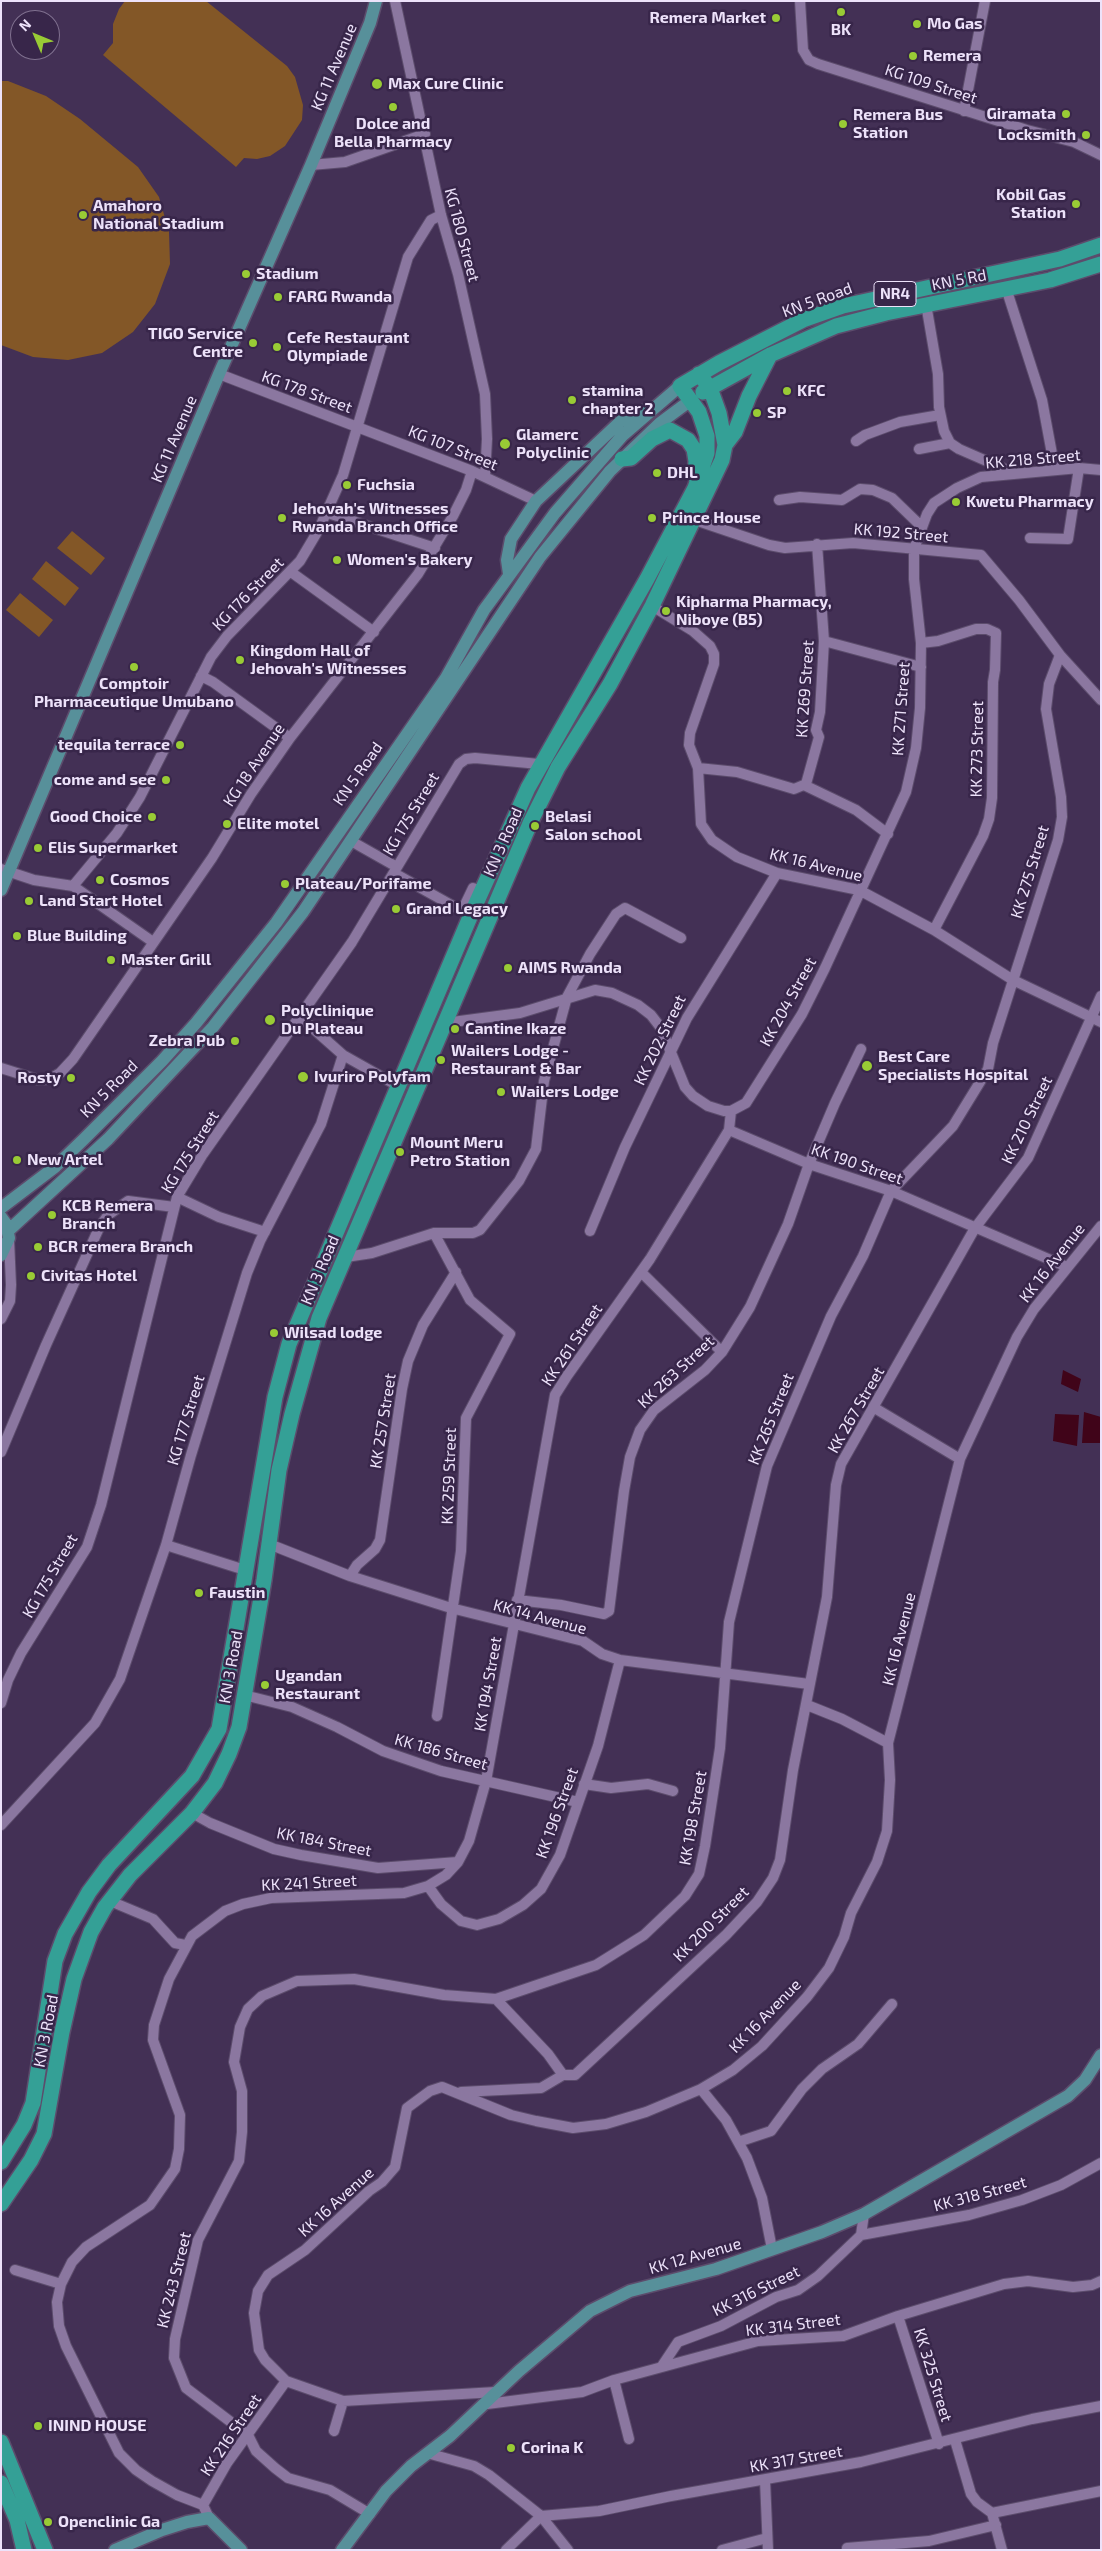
<!DOCTYPE html>
<style>
body{margin:0}
#map{position:relative;width:1102px;height:2551px;overflow:hidden;background:#433055;font-family:"Exo 2",sans-serif}
canvas{display:block}
.frame{position:absolute;inset:0;border:2px solid #ede2fa;pointer-events:none}
.north{position:absolute;left:10px;top:10px;width:50px;height:50px;box-sizing:border-box;background:#38264a;border:1px solid #807190;border-radius:50%;rotate:315deg;font-size:14px;font-weight:700;line-height:20px;text-align:center;color:#ede2fa}
.north::after{content:'';display:block;margin:auto;width:18px;height:22px;background:#99cb35;clip-path:polygon(50% 0,100% 100%,50% 72%,0 100%)}
</style>
<div id="map">
<canvas width="1102" height="2551"></canvas>
<div class="frame"></div>
<div class="north">N</div>
</div>
<script>
const ctx = document.querySelector('canvas').getContext('2d');
ctx.lineJoin = 'round';
function paint(path, color) { ctx.fillStyle = color; ctx.fill(path, 'evenodd'); }
const poly = rows => new Path2D(rows.map(r => 'M' + r).join(''));
function strokePath(path, color, width, dash) { ctx.strokeStyle = color; ctx.lineWidth = width; ctx.lineCap = dash ? 'butt' : 'round'; ctx.setLineDash(dash || []); ctx.stroke(path); }
function drawText(font, color, halo, rows, align = 'center') {
  ctx.font = font + ' "Exo 2",sans-serif'; ctx.lineWidth = 5; ctx.setLineDash([]); ctx.textBaseline = 'middle'; ctx.strokeStyle = halo; ctx.fillStyle = color; for (const [text, x, y, turn = 0] of rows) {
    ctx.save(); ctx.translate(x, y); ctx.rotate((+turn || 0) * Math.PI / 180); ctx.textAlign = isNaN(turn) ? turn : align; if (halo) ctx.strokeText(text, 0, 0); ctx.fillText(text, 0, 0); ctx.restore();
  }
}
paint(poly([
 [125,1,206,1,287,66,295,77,303,105,302,120,285,146,270,156,257,159,244,158,236,167,103,55,113,43,113,24,119,9],
 [1,81,8,81,46,96,80,119,138,167,159,197,169,232,170,264,155,304,133,332,102,353,68,360,33,357,1,345],
 [72,531,105,558,91,575,57,548],
 [46,561,79,588,65,606,32,579],
 [20,593,53,620,39,637,6,610]
]), '#835727');
paint(poly([
 [1063,1370,1081,1379,1078,1392,1061,1384],
 [1084,1412,1101,1417,1101,1443,1082,1443],
 [1055,1414,1079,1415,1077,1446,1053,1441]
]), '#400419');
const minor = poly([
 [395,1,441,215,458,274,485,394,487,439,485,477],
 [800,1,803,50,809,60,818,64,1027,130,1074,142,1101,155],
 [964,111,985,1],
 [311,165,345,162,425,134],
 [1006,288,1042,400,1055,470],
 [926,304,938,374,939,407,944,431,950,443,959,449,1014,473],
 [219,374,472,471,536,501],
 [856,441,865,435,900,422,940,415],
 [919,449,950,443],
 [779,500,800,497,842,500,860,489,873,490,892,498,922,527],
 [328,513,435,548],
 [695,520,769,545,785,548,853,543,981,555,1019,600,1060,655,1101,700],
 [1030,538,1068,539,1079,468],
 [291,572,374,632],
 [652,606,693,631,710,646,714,654,714,664,690,733,689,745,698,768,701,824,712,840,737,857,777,873,859,890,934,930,1013,980,1101,1022],
 [824,641,921,667],
 [921,643,938,641,976,629,987,629,996,633,995,670,993,682,992,798,989,819,983,836,934,930],
 [201,676,213,682,290,738],
 [698,768,737,772,794,789,806,784,819,737,816,730,820,712,824,641,817,544],
 [804,785,856,810,888,834],
 [351,841,397,867],
 [1,869,34,880,73,886,153,942],
 [394,873,462,911,473,888,481,892],
 [73,886,117,833,140,797,211,657,227,636,300,561,319,529,343,475,408,257,431,220,441,215],
 [299,1016,343,1055,398,1086],
 [445,1023,520,1013,595,990,612,993,638,1005,651,1015,661,1028,685,1087,693,1096,708,1106,724,1111,731,1111,746,1103,802,1014,825,968,906,792,916,748,920,708,921,643,914,579,914,549,927,514,934,503,957,488,981,477,1079,468,1101,470],
 [1,1068,39,1080,50,1079,60,1073,73,1059,212,858,251,794,290,738,418,574,453,516,466,490,472,471],
 [729,1130,809,1164,891,1191,1067,1267],
 [177,1197,219,1217,265,1232],
 [590,1231,625,1147,687,1018,777,873],
 [434,1233,470,1300,510,1334,466,1418,461,1551,437,1716],
 [346,1257,372,1253,434,1233,473,1233,480,1230,519,1181,536,1149,544,1081,567,997,590,954,616,914,625,908,681,938],
 [641,1272,722,1352],
 [1,1319,10,1301,11,1285,9,1239],
 [873,1407,960,1459],
 [1,1452,46,1345,99,1228,108,1215,128,1201,174,1207],
 [269,1544,350,1576,451,1608,583,1641,602,1654,620,1660,809,1684],
 [166,1545,245,1570],
 [350,1576,357,1565,375,1549,380,1540,402,1389,408,1361,423,1325,456,1272],
 [517,1600,561,1605,604,1614,609,1611,624,1491,630,1457,640,1430,654,1410,705,1370,722,1352,750,1307,788,1224,809,1164,835,1103,861,1049],
 [244,1695,292,1707,337,1727,383,1751,441,1771,578,1802],
 [1,1703,8,1680,21,1653,87,1547,101,1505,177,1197,203,1154,352,942,459,764,466,759,475,758,539,764],
 [807,1705,842,1719,888,1743],
 [584,1784,611,1788,648,1784,673,1791],
 [192,1813,210,1823,274,1849,301,1855,378,1868,458,1862],
 [1,1825,95,1723,120,1679,166,1545,191,1455,247,1273,260,1241,321,1124,343,1055],
 [428,1886,441,1904,461,1921,477,1925,499,1919,523,1905,541,1889,560,1855,598,1746,620,1660],
 [110,1901,153,1919,175,1943,185,1945],
 [496,1999,548,2054,563,2075],
 [701,2089,726,2120,747,2158,762,2198,772,2249],
 [461,2092,541,2088,563,2075,575,2075,726,1935,757,1902,773,1878,780,1860,793,1770,827,1597,836,1485,841,1464,975,1228,1028,1158,1101,996],
 [738,2142,771,2131,802,2089,822,2069,858,2044,892,2004],
 [861,2235,969,2215,1022,2200,1061,2185,1101,2163],
 [861,2235,864,2214],
 [15,2270,61,2284],
 [898,2316,939,2444],
 [662,2366,678,2342,721,2326,776,2297,798,2290,818,2276,861,2235],
 [614,2380,629,2439],
 [496,2392,343,2401,286,2381,265,2360,259,2350,254,2313,258,2291,268,2275,305,2250,369,2191,382,2182,395,2167,407,2108,430,2091,442,2087,511,2115,536,2121,573,2128,606,2124,646,2112,701,2089,733,2070,762,2046,807,1997,829,1968,844,1937,851,1913,877,1862,887,1831,890,1780,888,1743,960,1459,1017,1337,1034,1309,1101,1226],
 [487,2404,582,2392,614,2380,758,2341,843,2336,898,2316,1004,2284,1028,2281,1073,2287,1092,2285,1101,2281],
 [334,2431,343,2401],
 [955,2440,971,2494,977,2502,992,2513,1002,2550],
 [427,2453,474,2466,489,2475,541,2516,568,2550],
 [765,2480,768,2550],
 [203,2505,227,2463,286,2381],
 [992,2513,1101,2491],
 [370,2514,330,2490,288,2478,275,2468,256,2451,248,2435,186,2388,174,2358,175,2339,198,2240,239,2161,242,2132,242,2091,234,2062,240,2027,248,2009,262,1996,297,1981,354,1979,444,1995,496,1999,596,1965,644,1935,685,1896,699,1874,705,1846,720,1748,729,1622,767,1466,831,1316,863,1256,891,1191,953,1126,988,1069,993,1043,1058,840,1062,817,1061,797,1046,709,1049,684,1060,655],
 [209,2518,203,2505,177,2495,152,2481,136,2470,119,2453,66,2346,59,2326,57,2302,61,2284,72,2262,86,2247,150,2205,175,2169,179,2149,180,2115,153,2040,154,2025,169,1979,192,1936,225,1911,243,1904,271,1898,404,1893,428,1886,446,1875,458,1862,469,1841,486,1781,555,1395,567,1376,650,1259,729,1130,731,1111],
 [847,2548,929,2541,996,2525],
 [506,2550,541,2516,599,2511,671,2496,861,2462,1032,2419,1101,2406],
 [722,2550,767,2538]
]);
const major = poly([
 [509,574,507,560,511,539,536,501,621,421,649,408],
 [1,890,219,374,311,165,370,23,376,1],
 [1,1208,55,1167,83,1140,162,1061,196,1023,276,923,446,678,484,610,555,513,622,436,680,386],
 [1,1217,6,1224,9,1238,1,1255],
 [8,1231,108,1139,213,1027,303,912,540,557,610,471,660,423,691,400],
 [115,2550,162,2530,187,2522,209,2518,241,2550],
 [342,2550,386,2491,411,2466,450,2436,519,2371,590,2311,630,2291,716,2269,822,2232,864,2214,1068,2096,1085,2080,1101,2055]
]);
const highway = poly([
 [703,392,770,355,836,326,886,313,1050,280,1101,264],
 [725,445,735,432,749,396,770,355],
 [622,459,631,458,652,439,670,430,688,440,694,449,696,461,695,476],
 [1,2162,24,2125,33,2103,55,1961,65,1934,89,1892,109,1865,192,1776,219,1729,275,1397,289,1344,470,917,528,788,647,579,695,488,707,453,707,436,699,412,680,386,719,363,803,320,843,306,1060,259,1101,245],
 [1,2204,31,2160,44,2134,62,2032,74,1979,91,1932,105,1907,130,1875,192,1813,215,1783,229,1754,239,1727,264,1580,279,1470,292,1414,319,1318,531,821,558,767,610,684,652,606,722,460,725,445,719,413,710,388,699,374],
 [1,2442,45,2550],
 [1,2483,17,2520,24,2550]
]);
strokePath(minor, '#5c4c6c', 12);
strokePath(major, '#5c4c6c', 15);
strokePath(highway, '#5c4c6c', 18);
strokePath(minor, '#8b77a0', 10);
strokePath(major, '#57909a', 12);
strokePath(highway, '#34a096', 15);
for (const [x, y, r, color] of [
 [841,12,5,"#99cb35"],
 [776,18,5,"#99cb35"],
 [917,24,5,"#99cb35"],
 [913,56,5,"#99cb35"],
 [377,84,6,"#99cb35"],
 [393,107,5,"#99cb35"],
 [1066,114,5,"#99cb35"],
 [843,124,5,"#99cb35"],
 [1086,135,5,"#99cb35"],
 [1076,204,5,"#99cb35"],
 [83,215,5,"#99cb35"],
 [246,274,5,"#99cb35"],
 [278,297,5,"#99cb35"],
 [253,343,5,"#99cb35"],
 [277,347,5,"#99cb35"],
 [787,391,5,"#99cb35"],
 [572,400,5,"#99cb35"],
 [757,413,5,"#99cb35"],
 [505,444,6,"#99cb35"],
 [657,473,5,"#99cb35"],
 [347,485,5,"#99cb35"],
 [956,502,5,"#99cb35"],
 [282,518,5,"#99cb35"],
 [652,518,5,"#99cb35"],
 [337,560,5,"#99cb35"],
 [666,611,5,"#99cb35"],
 [240,660,5,"#99cb35"],
 [134,667,5,"#99cb35"],
 [180,745,5,"#99cb35"],
 [166,780,5,"#99cb35"],
 [152,817,5,"#99cb35"],
 [227,824,5,"#99cb35"],
 [535,826,5,"#99cb35"],
 [38,848,5,"#99cb35"],
 [100,880,5,"#99cb35"],
 [285,884,5,"#99cb35"],
 [29,901,5,"#99cb35"],
 [396,909,5,"#99cb35"],
 [17,936,5,"#99cb35"],
 [111,960,5,"#99cb35"],
 [508,968,5,"#99cb35"],
 [270,1020,6,"#99cb35"],
 [455,1029,5,"#99cb35"],
 [235,1041,5,"#99cb35"],
 [441,1060,5,"#99cb35"],
 [867,1066,6,"#99cb35"],
 [303,1077,6,"#99cb35"],
 [71,1078,5,"#99cb35"],
 [501,1092,5,"#99cb35"],
 [400,1152,5,"#99cb35"],
 [17,1160,5,"#99cb35"],
 [52,1215,5,"#99cb35"],
 [38,1247,5,"#99cb35"],
 [31,1276,5,"#99cb35"],
 [274,1333,5,"#99cb35"],
 [199,1593,5,"#99cb35"],
 [265,1685,5,"#99cb35"],
 [38,2426,5,"#99cb35"],
 [511,2448,5,"#99cb35"],
 [48,2522,5,"#99cb35"]
]) { const dot = new Path2D(); dot.arc(x, y, r, 0, 2 * Math.PI); ctx.fillStyle = color; ctx.fill(dot); strokePath(dot, '#38264a', 2); }
for (const [x, y, w] of [
 [895,294,42]
]) { const box = new Path2D(); box.roundRect(x - w / 2, y - 12.5, w, 25, 4); ctx.fillStyle = '#38264a'; ctx.fill(box); strokePath(box, '#ede2fa', 1); }
drawText('bold 15px', '#ede2fa', null, [
 ["NR4",895,294]
]);
drawText('bold 16px', '#ede2fa', '#38264a', [
 ["Remera Market",766,18,"right"],
 ["Mo Gas",927,24],
 ["BK",841,30,"center"],
 ["Remera",923,56],
 ["Max Cure Clinic",388,84],
 ["Giramata",1056,114,"right"],
 ["Remera Bus",853,115],
 ["Station",853,133],
 ["Dolce and",393,124,"center"],
 ["Bella Pharmacy",393,142,"center"],
 ["Locksmith",1076,135,"right"],
 ["Kobil Gas",1066,195,"right"],
 ["Station",1066,213,"right"],
 ["Amahoro",93,206],
 ["National Stadium",93,224],
 ["Stadium",256,274],
 ["FARG Rwanda",288,297],
 ["TIGO Service",243,334,"right"],
 ["Centre",243,352,"right"],
 ["Cefe Restaurant",287,338],
 ["Olympiade",287,356],
 ["stamina",582,391],
 ["chapter 2",582,409],
 ["KFC",797,391],
 ["SP",767,413],
 ["Glamerc",516,435],
 ["Polyclinic",516,453],
 ["DHL",667,473],
 ["Fuchsia",357,485],
 ["Kwetu Pharmacy",966,502],
 ["Jehovah's Witnesses",292,509],
 ["Rwanda Branch Office",292,527],
 ["Prince House",662,518],
 ["Women's Bakery",347,560],
 ["Kipharma Pharmacy,",676,602],
 ["Niboye (B5)",676,620],
 ["Kingdom Hall of",250,651],
 ["Jehovah's Witnesses",250,669],
 ["Comptoir",134,684,"center"],
 ["Pharmaceutique Umubano",134,702,"center"],
 ["tequila terrace",170,745,"right"],
 ["come and see",156,780,"right"],
 ["Good Choice",142,817,"right"],
 ["Belasi",545,817],
 ["Salon school",545,835],
 ["Elite motel",237,824],
 ["Elis Supermarket",48,848],
 ["Cosmos",110,880],
 ["Plateau/Porifame",295,884],
 ["Land Start Hotel",39,901],
 ["Grand Legacy",406,909],
 ["Blue Building",27,936],
 ["Master Grill",121,960],
 ["AIMS Rwanda",518,968],
 ["Polyclinique",281,1011],
 ["Du Plateau",281,1029],
 ["Cantine Ikaze",465,1029],
 ["Zebra Pub",225,1041,"right"],
 ["Wailers Lodge -",451,1051],
 ["Restaurant & Bar",451,1069],
 ["Best Care",878,1057],
 ["Specialists Hospital",878,1075],
 ["Ivuriro Polyfam",314,1077],
 ["Rosty",61,1078,"right"],
 ["Wailers Lodge",511,1092],
 ["Mount Meru",410,1143],
 ["Petro Station",410,1161],
 ["New Artel",27,1160],
 ["KCB Remera",62,1206],
 ["Branch",62,1224],
 ["BCR remera Branch",48,1247],
 ["Civitas Hotel",41,1276],
 ["Wilsad lodge",284,1333],
 ["Faustin",209,1593],
 ["Ugandan",275,1676],
 ["Restaurant",275,1694],
 ["ININD HOUSE",48,2426],
 ["Corina K",521,2448],
 ["Openclinic Ga",58,2522]
], 'left');
drawText('16px', '#ede2fa', '#38264a', [
 ["KG 11 Avenue",334,67,-67],
 ["KG 109 Street",931,84,18],
 ["KG 180 Street",462,235,75],
 ["KN 5 Rd",959,280,-11],
 ["KN 5 Road",817,300,-20],
 ["KG 178 Street",307,392,20],
 ["KG 11 Avenue",174,439,-67],
 ["KG 107 Street",453,448,22],
 ["KK 218 Street",1033,459,-5],
 ["KK 192 Street",901,533,5],
 ["KG 176 Street",248,594,-46],
 ["KK 269 Street",805,689,-86],
 ["KK 271 Street",901,709,-86],
 ["KK 273 Street",977,749,-89],
 ["KG 18 Avenue",254,765,-56],
 ["KN 5 Road",358,774,-55],
 ["KG 175 Street",411,814,-59],
 ["KN 3 Road",503,842,-66],
 ["KK 16 Avenue",816,865,14],
 ["KK 275 Street",1030,872,-73],
 ["KK 204 Street",788,1002,-61],
 ["KK 202 Street",660,1040,-64],
 ["KN 5 Road",109,1089,-45],
 ["KK 210 Street",1027,1120,-64],
 ["KG 175 Street",190,1152,-58],
 ["KK 190 Street",857,1164,19],
 ["KK 16 Avenue",1052,1263,-52],
 ["KN 3 Road",320,1270,-67],
 ["KK 261 Street",572,1345,-56],
 ["KK 263 Street",676,1372,-43],
 ["KK 267 Street",856,1410,-60],
 ["KK 265 Street",771,1419,-68],
 ["KG 177 Street",186,1420,-73],
 ["KK 257 Street",383,1421,-81],
 ["KK 259 Street",449,1476,-88],
 ["KG 175 Street",50,1576,-60],
 ["KK 14 Avenue",540,1617,15],
 ["KK 16 Avenue",899,1639,-76],
 ["KN 3 Road",231,1667,-80],
 ["KK 194 Street",488,1684,-80],
 ["KK 186 Street",441,1752,16],
 ["KK 196 Street",557,1813,-70],
 ["KK 198 Street",693,1818,-80],
 ["KK 184 Street",324,1842,11],
 ["KK 241 Street",309,1883,-3],
 ["KK 200 Street",711,1924,-45],
 ["KK 16 Avenue",765,2016,-46],
 ["KN 3 Road",46,2031,-79],
 ["KK 318 Street",980,2194,-15],
 ["KK 16 Avenue",336,2202,-42],
 ["KK 12 Avenue",695,2256,-16],
 ["KK 243 Street",174,2280,-76],
 ["KK 316 Street",756,2291,-26],
 ["KK 314 Street",793,2325,-7],
 ["KK 325 Street",933,2375,73],
 ["KK 216 Street",231,2435,-56],
 ["KK 317 Street",796,2459,-10]
]);
</script>
